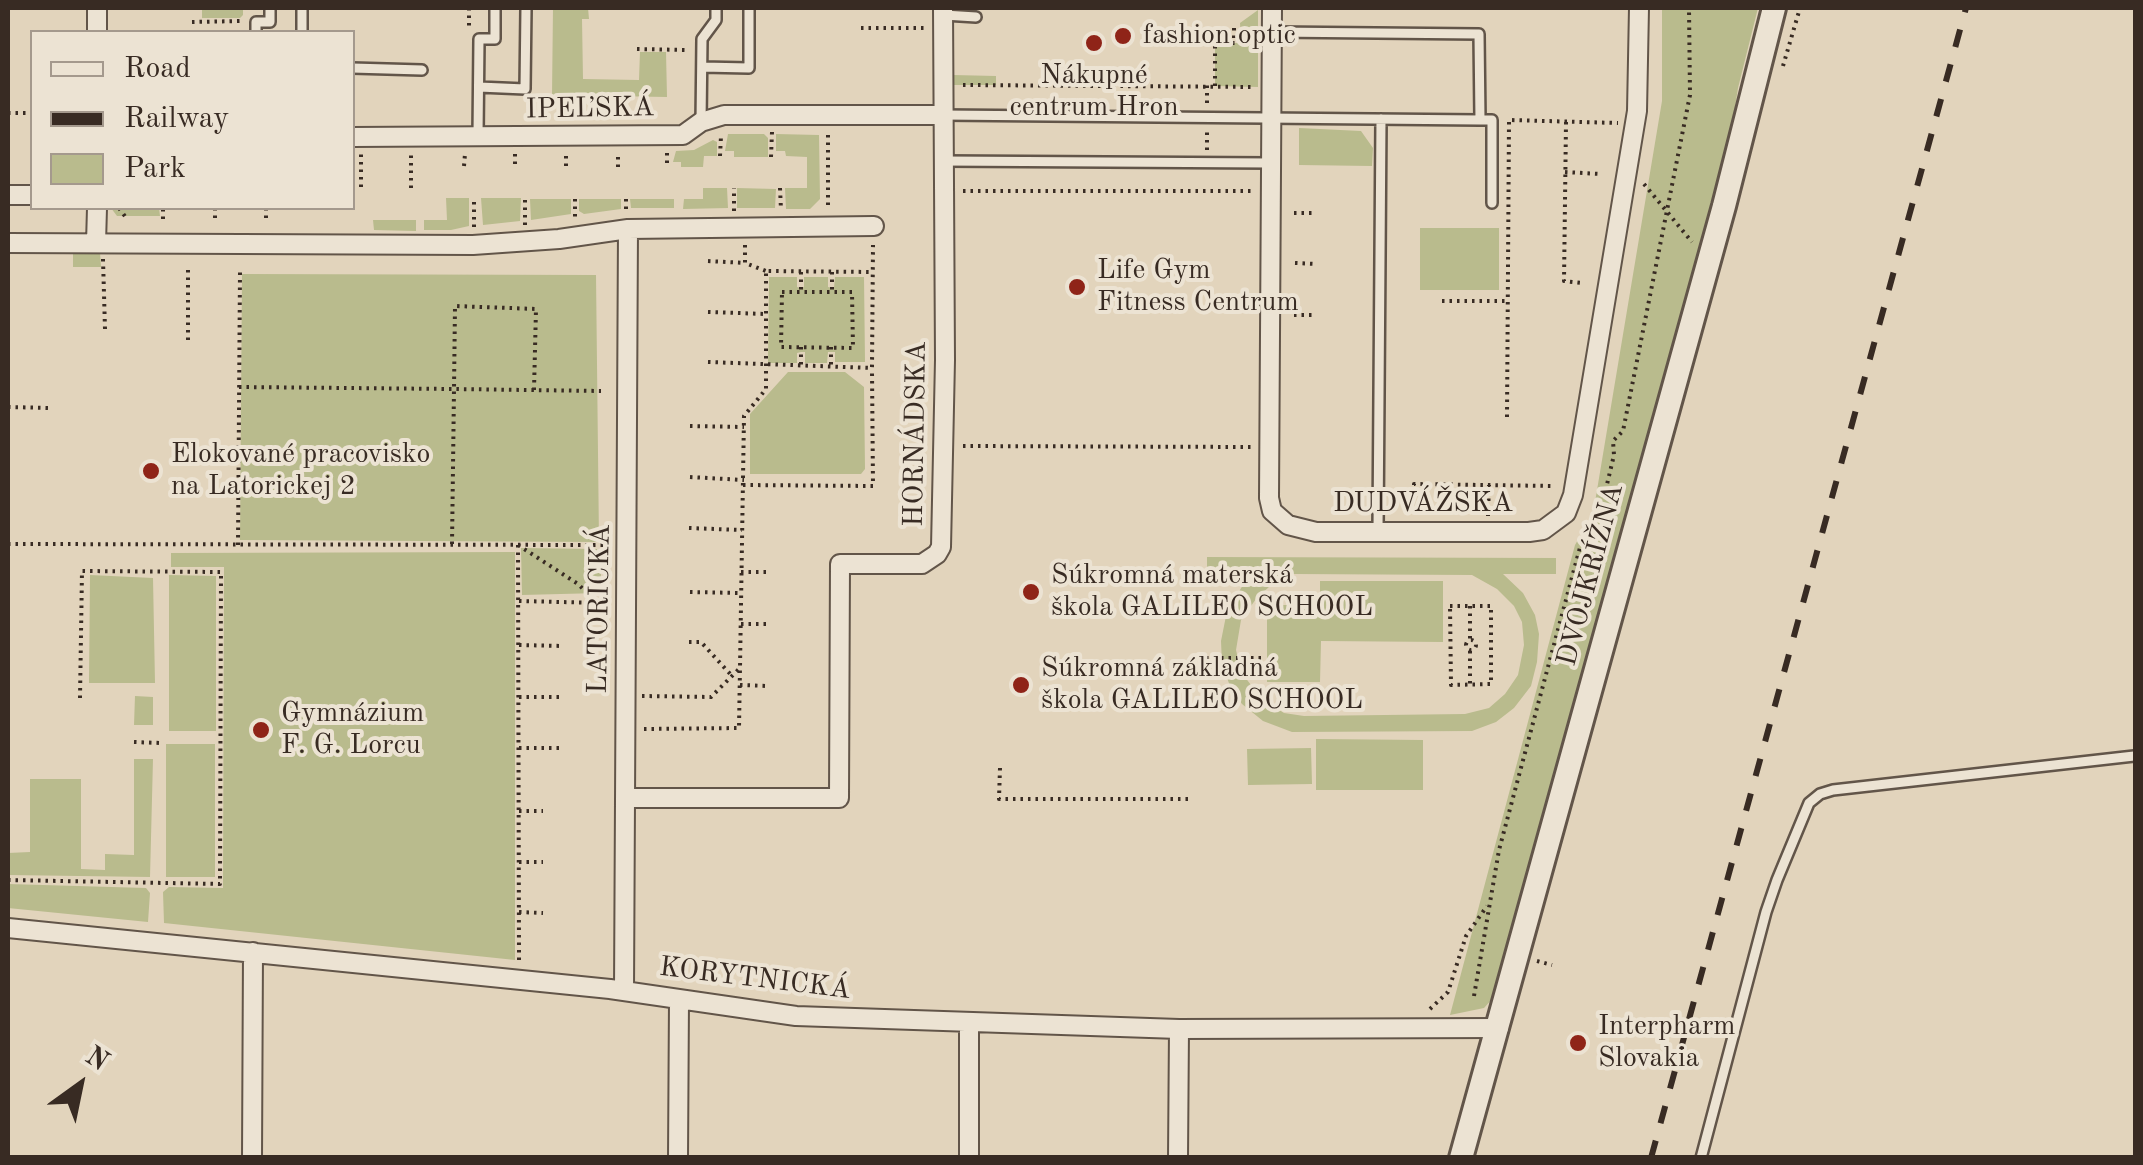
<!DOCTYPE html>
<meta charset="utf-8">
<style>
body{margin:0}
#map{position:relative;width:2143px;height:1165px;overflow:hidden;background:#e2d4bc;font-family:"Old Standard TT",serif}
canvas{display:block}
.frame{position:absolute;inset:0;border:10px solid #382b23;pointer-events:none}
.legend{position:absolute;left:30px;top:30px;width:325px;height:180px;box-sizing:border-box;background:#ece3d3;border:2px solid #a4998d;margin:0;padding:12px 18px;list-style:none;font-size:30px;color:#382b23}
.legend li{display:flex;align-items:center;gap:20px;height:50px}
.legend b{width:50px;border:2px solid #a4998d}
.north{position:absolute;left:30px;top:1035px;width:100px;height:100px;-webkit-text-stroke:8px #ece3d3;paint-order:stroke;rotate:33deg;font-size:28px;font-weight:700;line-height:40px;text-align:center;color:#382b23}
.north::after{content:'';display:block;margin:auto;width:35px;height:45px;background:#382b23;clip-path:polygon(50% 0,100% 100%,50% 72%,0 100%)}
</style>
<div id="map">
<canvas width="2143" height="1165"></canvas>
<div class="frame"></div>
<ul class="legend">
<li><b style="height:12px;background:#ece3d3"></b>Road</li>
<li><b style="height:12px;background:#382b23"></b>Railway</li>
<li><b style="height:28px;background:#b9bb8d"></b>Park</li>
</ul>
<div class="north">N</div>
</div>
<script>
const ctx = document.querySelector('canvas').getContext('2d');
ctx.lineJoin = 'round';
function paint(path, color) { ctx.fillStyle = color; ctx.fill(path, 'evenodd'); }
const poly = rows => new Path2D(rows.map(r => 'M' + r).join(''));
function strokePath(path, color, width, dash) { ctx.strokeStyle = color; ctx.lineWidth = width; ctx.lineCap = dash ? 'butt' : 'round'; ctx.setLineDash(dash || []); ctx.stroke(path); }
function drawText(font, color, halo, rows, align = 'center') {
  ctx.font = font + ' "Old Standard TT",serif'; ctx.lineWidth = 8; ctx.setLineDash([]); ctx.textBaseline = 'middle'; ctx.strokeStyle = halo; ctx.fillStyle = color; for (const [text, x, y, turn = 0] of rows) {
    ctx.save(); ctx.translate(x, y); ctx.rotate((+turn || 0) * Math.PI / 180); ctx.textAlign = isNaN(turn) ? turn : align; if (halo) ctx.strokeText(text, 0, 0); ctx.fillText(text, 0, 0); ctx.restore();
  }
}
paint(poly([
 [192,8,243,8,243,15,240,18,202,18,202,10],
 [553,8,588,8,589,19,582,19,583,79,639,80,640,52,666,52,667,97,552,95],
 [1662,8,1758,8,1738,88,1731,133,1494,997,1484,1008,1450,1015,1575,545,1593,514,1662,101],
 [1258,10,1258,38,1241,38,1240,23],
 [1258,43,1258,87,1215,86,1215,43],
 [953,75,996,76,996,85,953,85],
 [1299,128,1361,131,1373,148,1372,166,1299,165],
 [728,134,764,134,768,138,768,157,734,157,734,151,725,151],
 [776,134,819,135,820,199,810,209,786,209,785,188,807,188,807,157,786,156,785,151,776,151],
 [713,140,717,142,717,156,704,156,703,167,681,167,681,162,673,162,676,151,694,150],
 [703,188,727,188,728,208,683,209,684,199,703,199],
 [737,188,776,189,775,208,737,208],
 [446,198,469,198,469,226,451,230,424,230,424,220,447,220],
 [481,198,521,198,520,221,483,225],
 [530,199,571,199,571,214,531,220],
 [579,199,621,199,621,209,584,214,579,211],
 [630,199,674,199,674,208,631,208],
 [111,208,159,208,160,216,117,216],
 [373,220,416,220,416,231,374,230],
 [1420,228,1499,228,1499,290,1420,290],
 [73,252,100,252,101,267,73,267],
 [242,274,596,275,599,542,240,540],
 [769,277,797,277,797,287,801,288,804,287,804,277,828,277,828,287,834,288,835,277,864,277,865,362,835,362,835,352,828,352,827,363,805,363,805,352,801,352,797,353,797,363,768,363],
 [788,372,845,372,864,387,865,469,861,474,750,474,750,414],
 [521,548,597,549,597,572,601,574,600,593,522,595],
 [515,552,515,960,164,923,163,892,169,887,223,888,224,567,171,567,171,553],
 [1207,557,1556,558,1556,574,1503,574,1523,593,1535,615,1539,634,1537,662,1531,686,1514,708,1496,722,1472,731,1292,732,1263,721,1242,704,1230,686,1222,664,1221,641,1227,611,1243,585,1258,574,1207,575],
 [1293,574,1472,575,1497,589,1514,606,1522,622,1524,645,1518,675,1505,694,1489,708,1465,714,1304,716,1284,713,1261,698,1241,672,1236,650,1241,620,1256,599,1270,586],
 [90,575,153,578,155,683,89,683],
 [169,575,216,576,216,731,169,731],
 [1320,581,1443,581,1443,642,1321,641,1320,682,1267,682,1267,605,1320,605],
 [135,696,153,697,153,725,134,725],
 [1316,739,1423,740,1423,790,1316,790],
 [166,744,215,744,215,877,166,877],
 [1311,748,1312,784,1248,785,1247,749],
 [134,759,153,759,150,877,8,875,8,853,30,852,30,779,81,779,81,869,105,870,105,854,134,855],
 [8,884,146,888,150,893,148,922,8,908]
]), '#b9bb8d');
const service = poly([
 [944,15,976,17],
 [256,32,256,22,270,22,270,8],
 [302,32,302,8],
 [1273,32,1479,34,1480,120,1492,120,1492,203],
 [702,67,749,68,749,8],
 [352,68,422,70],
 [479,87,525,89,526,8],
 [942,115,1480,120],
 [701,122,702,39,716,20,716,8],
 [478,135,479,39,495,39,495,8],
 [943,161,1270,163],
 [1378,531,1381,119],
 [1701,1158,1766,912,1777,880,1809,803,1820,794,1833,790,2134,756]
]);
const minor = poly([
 [97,8,97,32],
 [1272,8,1269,498,1272,511,1288,525,1316,532,1529,532,1543,530,1566,513,1573,495,1637,111,1639,8],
 [352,137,683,135,701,122,724,115,942,115],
 [8,195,32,195],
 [8,243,473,245,559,239,628,229,874,226],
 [96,243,97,208],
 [627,798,839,798,840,564,922,564,937,554,941,547,945,360,943,8],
 [8,928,610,989,796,1016,1179,1029,1499,1028],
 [624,990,628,229],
 [252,1158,253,952],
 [678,1158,679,1000],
 [969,1158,969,1024],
 [1178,1158,1179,1029]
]);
const tertiary = poly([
 [1461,1158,1724,206,1774,8]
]);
strokePath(service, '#625549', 14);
strokePath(minor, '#625549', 22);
strokePath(tertiary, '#625549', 28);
strokePath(poly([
 [469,8,469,30],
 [192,22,241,21],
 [861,28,927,28],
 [1234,28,1234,43],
 [637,49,686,50],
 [1783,66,1800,8],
 [963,85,1254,87],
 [1215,86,1215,43,1253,43],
 [1207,103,1207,81],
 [8,113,32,113],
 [1566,122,1564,281,1582,283],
 [828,135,828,210],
 [1207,150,1207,130],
 [667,153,667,167],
 [515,154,515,167],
 [720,156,721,136],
 [771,157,772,132],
 [464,166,465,154],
 [566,166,566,154],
 [618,167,618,153],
 [1565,172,1600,174],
 [1644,184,1692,242],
 [361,187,361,154],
 [411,188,411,153],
 [780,188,781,210],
 [963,191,1254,191],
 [575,199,575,219],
 [626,199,626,212],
 [119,208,127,219],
 [215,208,215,220],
 [266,208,266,221],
 [734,211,734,188],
 [1294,213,1316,213],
 [163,219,163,208],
 [525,225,525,198],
 [474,227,474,198],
 [745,245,745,263,766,271],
 [103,259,105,329],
 [708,261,745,263],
 [1295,263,1316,264],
 [188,270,188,340],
 [801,272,801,292],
 [832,272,832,292],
 [782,292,852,292,853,348,781,347,782,292],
 [1442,301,1507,301],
 [708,312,766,314],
 [1294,315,1316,315],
 [801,347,801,367],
 [831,347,831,367],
 [708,362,872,368,873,245],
 [239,387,454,389,452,545],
 [534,390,536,309,455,306,454,389,601,391],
 [8,407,50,408],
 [1507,417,1509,120,1618,123],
 [690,426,744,427],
 [963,446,1253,447],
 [690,477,744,480],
 [743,485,873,486,872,370],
 [1391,494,1414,492,1414,484,1554,486],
 [1488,516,1489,485],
 [689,528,742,530],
 [8,544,603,545],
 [238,545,240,271],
 [518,545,519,961],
 [518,545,578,584,596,602],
 [741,572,768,572],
 [690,592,741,593],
 [519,601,602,603],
 [1450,606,1491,606,1491,684,1451,685,1450,606],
 [1470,606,1470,640],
 [741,624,768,624],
 '1466 645a5 5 0 1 1 10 0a5 5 0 1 1-10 0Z',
 [689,642,701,642,732,676],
 [519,645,562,646],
 [1470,651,1470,685],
 [1191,658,1264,658],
 [740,685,768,686],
 [642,696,711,697,740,668,744,416,766,389,766,271,873,272],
 [519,697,561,697],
 [644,729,739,728,740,668],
 [134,742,160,743],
 [519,748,561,748],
 [1000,768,999,799,1190,799],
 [519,811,543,811],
 [519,862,543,862],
 [8,880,220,884,221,572,82,571,80,698],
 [519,912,543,913],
 [1537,961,1552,965],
 [1474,996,1499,850,1582,540,1599,518,1614,455,1613,441,1623,431,1690,95,1689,8],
 [1430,1009,1448,992,1466,936,1487,906]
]), '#382b23', 4, [2.5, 5]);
strokePath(service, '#ece3d3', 9);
strokePath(minor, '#ece3d3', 18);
strokePath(tertiary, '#ece3d3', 22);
strokePath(poly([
 [1651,1158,1966,8]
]), '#382b23', 6, [18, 18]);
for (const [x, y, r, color] of [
 [1123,36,10,"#8f2418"],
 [1094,43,10,"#8f2418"],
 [1077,287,10,"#8f2418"],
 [151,471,10,"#8f2418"],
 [1031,592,10,"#8f2418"],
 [1021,685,10,"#8f2418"],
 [261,730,10,"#8f2418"],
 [1578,1043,10,"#8f2418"]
]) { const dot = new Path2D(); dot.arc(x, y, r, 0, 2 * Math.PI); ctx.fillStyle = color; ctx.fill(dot); strokePath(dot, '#ece3d3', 4); }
drawText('28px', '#382b23', '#ece3d3', [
 ["fashion optic",1143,36],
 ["Nákupné",1094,76,"center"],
 ["centrum Hron",1094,108,"center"],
 ["Life Gym",1097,271],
 ["Fitness Centrum",1097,303],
 ["Elokované pracovisko",171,455],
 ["na Latorickej 2",171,487],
 ["Súkromná materská",1051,576],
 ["škola GALILEO SCHOOL",1051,608],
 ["Súkromná základná",1041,669],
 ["škola GALILEO SCHOOL",1041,701],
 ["Gymnázium",281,714],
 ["F. G. Lorcu",281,746],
 ["Interpharm",1598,1027],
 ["Slovakia",1598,1059]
], 'left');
drawText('28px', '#382b23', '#ece3d3', [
 ["IPEĽSKÁ",590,109,-1],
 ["HORNÁDSKA",916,434,-89],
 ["DUDVÁŽSKA",1423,504],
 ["DVOJKRÍŽNA",1591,575,-75],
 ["LATORICKÁ",600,609,-89],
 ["KORYTNICKÁ",755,979,7]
]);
</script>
